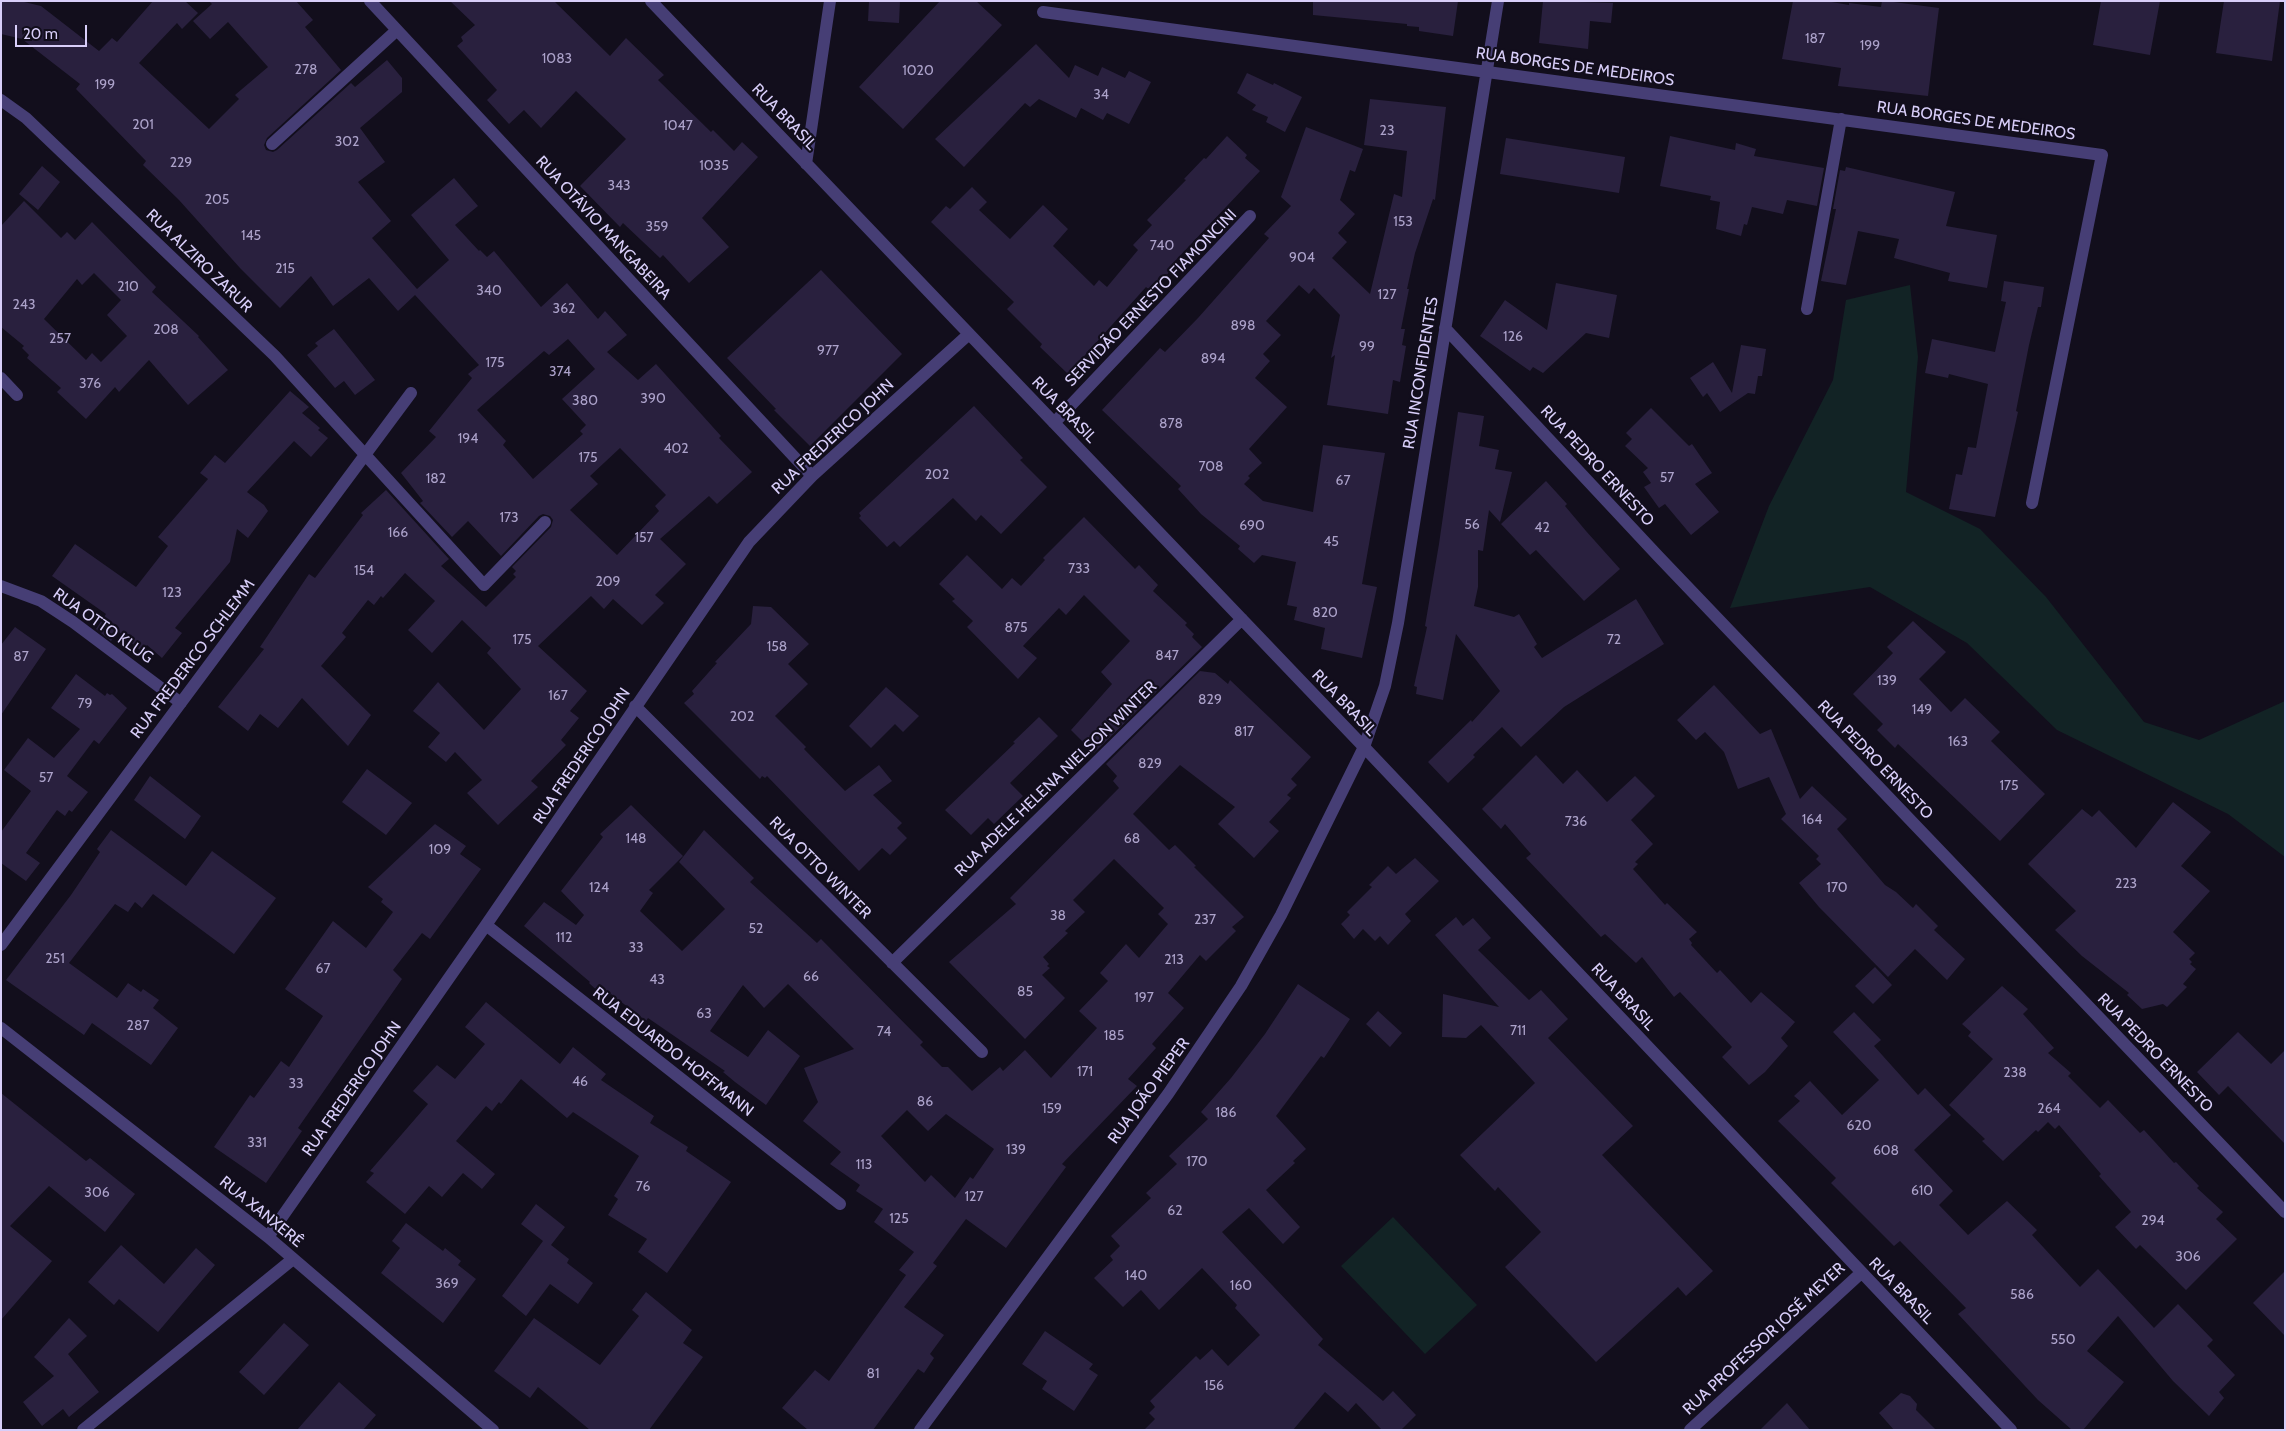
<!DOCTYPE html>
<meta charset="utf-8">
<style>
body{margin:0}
#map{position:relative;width:2286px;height:1431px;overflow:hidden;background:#120e1c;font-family:Cabin,sans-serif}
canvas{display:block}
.frame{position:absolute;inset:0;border:2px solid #d8cef9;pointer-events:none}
.scale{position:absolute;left:15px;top:25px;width:72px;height:22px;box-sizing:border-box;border:2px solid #d8cef9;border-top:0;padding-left:6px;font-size:15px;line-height:18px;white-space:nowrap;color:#d8cef9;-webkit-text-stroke:4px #120e1c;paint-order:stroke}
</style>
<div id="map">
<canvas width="2286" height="1431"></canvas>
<div class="frame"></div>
<div class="scale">20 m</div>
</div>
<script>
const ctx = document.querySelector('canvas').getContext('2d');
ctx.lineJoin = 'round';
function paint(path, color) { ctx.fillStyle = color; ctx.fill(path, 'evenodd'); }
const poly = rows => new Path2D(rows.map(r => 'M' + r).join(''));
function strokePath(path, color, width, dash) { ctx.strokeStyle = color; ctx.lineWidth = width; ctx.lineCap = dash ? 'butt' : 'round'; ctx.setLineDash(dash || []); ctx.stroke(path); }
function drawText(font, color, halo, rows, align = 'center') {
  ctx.font = font + ' Cabin,sans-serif'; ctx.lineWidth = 4.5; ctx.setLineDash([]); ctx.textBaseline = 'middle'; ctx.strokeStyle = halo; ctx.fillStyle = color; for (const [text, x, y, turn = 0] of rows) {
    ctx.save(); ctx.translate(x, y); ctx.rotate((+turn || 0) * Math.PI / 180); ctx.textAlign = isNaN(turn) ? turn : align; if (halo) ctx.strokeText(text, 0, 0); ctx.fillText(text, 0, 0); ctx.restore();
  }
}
paint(poly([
 [1910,285,1918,357,1906,492,1980,529,2046,597,2144,722,2199,740,2285,701,2285,857,2228,814,2057,730,1967,643,1870,587,1730,608,1769,506,1833,380,1846,300],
 [1393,1217,1477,1305,1425,1354,1341,1266]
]), '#122325');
paint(poly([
 [1,1,20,1,41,6,99,51,112,38,117,42,153,1,185,1,198,13,182,29,177,23,139,63,209,129,239,99,235,95,268,67,228,22,210,39,193,21,212,4,209,1,296,1,313,20,305,27,341,70,267,138,264,145,266,150,273,152,277,150,351,83,355,87,387,60,402,78,402,92,360,128,385,162,358,182,391,221,372,238,417,289,449,260,411,215,454,178,478,206,455,225,479,251,480,250,487,257,494,251,541,307,567,283,598,319,605,311,627,335,607,352,638,380,656,364,721,436,719,438,752,472,717,504,709,496,660,539,686,564,655,595,664,603,642,625,613,599,604,609,591,596,538,646,587,691,570,711,579,718,561,740,566,745,531,781,538,787,498,825,467,793,482,780,455,752,446,762,428,747,440,733,413,711,438,682,484,730,521,689,487,653,491,648,462,620,432,653,408,630,435,601,405,573,383,598,381,596,374,605,368,600,342,633,346,637,321,666,371,715,348,746,302,698,278,728,260,714,248,731,218,707,264,649,260,647,309,574,315,578,363,515,361,513,386,490,449,559,441,566,486,607,516,577,513,574,516,571,512,567,551,527,553,520,550,516,543,514,539,516,501,556,468,521,452,537,420,503,423,501,401,473,436,437,429,431,472,378,468,374,479,365,415,295,398,311,369,278,333,306,311,276,280,308,240,268,179,200,143,165,146,161,76,89,80,84,22,39,1,34],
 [568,339,595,369,562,399,586,425,580,431,583,434,533,479,503,445,506,441,477,410,544,351,549,355],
 [620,448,666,495,655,506,659,511,617,555,570,510,598,484,590,476],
 [450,1,554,1,610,56,626,38,664,75,658,80,711,132,713,130,734,151,742,142,758,157,702,218,729,247,689,283,663,255,660,258,623,223,620,227,580,186,626,139,576,91,541,128,524,110,509,124,487,100,497,90,457,46,463,41,461,37,475,25],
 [869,1,900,1,899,23,868,21],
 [940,1,976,1,1002,25,903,129,859,87],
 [1313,1,1458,1,1453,36,1419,31,1419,27,1407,26,1407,24,1313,15],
 [1543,1,1613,3,1611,23,1590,21,1588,49,1539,43],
 [1793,1,1826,1,1849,5,1849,3,1881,7,1882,1,1886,1,1939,8,1928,96,1838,86,1841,68,1782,59],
 [2101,1,2160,1,2150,55,2093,45],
 [2224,1,2280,1,2272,61,2216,53],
 [1036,44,1069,78,1075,65,1098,76,1102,67,1125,78,1129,71,1151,82,1129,124,1107,113,1103,120,1081,108,1076,118,1039,99,1030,107,1025,103,964,167,935,139],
 [1247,73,1273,85,1274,83,1302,97,1285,132,1266,122,1268,117,1252,110,1256,105,1237,93],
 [1370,99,1446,107,1435,200,1433,199,1415,253,1407,289,1409,289,1401,329,1405,329,1402,345,1406,346,1400,382,1393,380,1388,414,1327,405,1335,355,1331,358,1340,315,1314,288,1309,294,1299,285,1266,321,1281,335,1263,354,1270,361,1255,378,1287,407,1249,449,1262,463,1248,476,1250,478,1244,484,1263,501,1313,512,1323,445,1385,453,1362,584,1377,587,1362,658,1321,649,1325,628,1294,620,1297,607,1287,605,1296,562,1262,555,1254,563,1238,549,1240,546,1201,514,1178,489,1181,486,1102,410,1160,348,1165,352,1198,318,1269,238,1264,234,1291,206,1281,197,1306,127,1363,149,1355,172,1350,170,1340,200,1355,214,1338,233,1347,242,1332,258,1370,294,1394,194,1402,197,1407,151,1364,145],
 [1227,136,1247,155,1245,158,1260,171,1175,261,1177,263,1152,292,1146,287,1068,374,1040,347,1042,344,1007,309,1014,302,931,222,946,206,950,209,972,187,987,202,979,210,1010,239,1043,205,1068,229,1053,246,1094,286,1099,280,1107,287,1138,250,1133,245,1152,225,1147,220,1186,180,1184,179,1204,158,1206,159],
 [1670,136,1735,150,1736,143,1756,149,1754,156,1824,168,1817,206,1787,200,1783,214,1752,207,1747,225,1744,224,1741,236,1716,229,1720,202,1710,200,1711,196,1660,186],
 [1506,138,1625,157,1619,193,1500,174],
 [42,166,60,182,38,210,19,194],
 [1846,167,1955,192,1946,226,1997,235,1987,288,1948,281,1950,273,1894,258,1899,239,1858,231,1846,285,1821,281,1836,209,1833,209,1840,170,1845,171],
 [24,201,61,238,67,232,75,240,92,222,156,287,152,292,199,336,198,337,228,370,188,405,149,360,119,392,115,387,86,419,57,392,61,388,27,358,29,355,22,348,24,346,1,327,1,226],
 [94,273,121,300,107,315,127,336,101,362,92,353,86,360,44,319,77,279,82,285],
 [821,270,902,354,810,446,774,410,776,409,727,358],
 [2004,281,2044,287,2041,307,2038,307,2029,345,2016,411,2018,412,1995,517,1949,509,1956,474,1962,475,1968,447,1976,448,1988,384,1949,374,1948,378,1925,373,1932,339,1995,352,2006,302,2001,301],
 [1556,283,1617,295,1609,338,1586,333,1543,373,1533,367,1530,371,1480,336,1505,300,1547,330],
 [334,329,375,380,355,395,344,381,335,388,307,355,318,346,315,343],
 [1741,345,1766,349,1762,376,1758,376,1755,394,1748,393,1720,412,1707,393,1703,397,1690,378,1713,362,1732,393],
 [290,391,309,407,302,413,320,428,318,430,328,438,311,457,294,441,247,492,264,505,268,511,248,538,237,529,230,562,175,628,182,633,162,658,147,645,142,652,118,631,111,641,96,629,106,614,52,576,75,544,136,587,168,546,158,537,208,479,200,473,215,455,225,463],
 [974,406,1023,458,1020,460,1047,487,1001,534,981,515,976,521,953,498,900,547,894,541,887,547,859,518,861,516,859,513],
 [1651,408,1689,446,1692,444,1712,473,1695,484,1719,512,1691,535,1665,504,1659,508,1644,487,1651,483,1643,472,1648,468,1625,446,1632,439,1626,433],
 [1458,412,1484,416,1479,446,1499,450,1495,469,1512,472,1500,522,1489,510,1483,551,1478,550,1478,587,1474,606,1514,617,1519,614,1537,644,1534,647,1542,658,1636,599,1664,644,1564,707,1521,747,1502,727,1473,755,1475,757,1448,783,1428,762,1471,720,1472,722,1500,691,1456,634,1443,700,1416,694,1417,687,1414,686,1427,627,1425,626,1439,544],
 [1546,481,1567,504,1565,506,1586,531,1620,569,1584,601,1536,550,1530,555,1501,524],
 [1084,517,1135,569,1139,565,1158,585,1153,591,1187,623,1185,625,1194,634,1192,637,1202,647,1094,753,1071,730,1112,684,1101,672,1130,641,1084,595,1066,615,1059,608,1023,646,1037,658,1018,679,967,627,973,621,952,601,955,599,939,584,967,555,1002,589,1012,578,1021,586,1045,560,1043,558],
 [753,606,771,607,809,644,788,664,808,684,775,716,806,747,804,749,845,791,879,765,892,781,873,795,902,823,897,828,907,838,890,855,882,848,859,871,767,776,765,778,762,776,760,779,684,703,694,694,692,691,717,663,715,662,751,624],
 [1913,621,1946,652,1919,679,1951,712,1965,698,2000,732,1991,741,2045,794,2000,841,1898,744,1895,748,1877,730,1883,724,1853,694,1893,653,1887,647],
 [15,627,46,649,1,715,1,645],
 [1200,671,1215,673,1228,684,1230,680,1311,757,1291,779,1297,785,1287,795,1291,798,1269,822,1279,831,1254,858,1218,824,1235,807,1180,765,1133,814,1169,850,1175,845,1196,866,1194,867,1244,917,1232,927,1236,931,1206,961,1200,955,1168,993,1184,1008,1152,1044,1156,1048,1128,1079,1137,1086,1062,1164,1066,1167,1006,1248,966,1219,933,1263,937,1266,904,1307,944,1335,930,1354,934,1358,924,1373,918,1369,873,1430,808,1430,782,1408,815,1370,829,1381,906,1275,899,1270,914,1252,874,1222,883,1209,856,1191,860,1185,830,1164,841,1152,803,1121,818,1102,804,1068,854,1049,788,984,764,1008,743,985,710,1031,748,1057,768,1030,800,1056,766,1105,735,1082,723,1072,725,1071,648,1018,646,1021,611,994,606,999,589,983,590,982,524,926,544,902,576,925,584,915,561,891,603,837,600,834,631,805,683,856,649,890,653,893,640,911,682,951,725,909,679,862,704,830,754,878,750,882,817,943,821,939,923,1042,920,1045,942,1067,948,1067,972,1091,1000,1067,1003,1071,1025,1050,1051,1078,1097,1028,1079,1011,1108,981,1100,973,1126,944,1139,958,1168,924,1158,914,1164,908,1114,859,1073,900,1085,912,1065,931,1068,933,1043,957,1049,964,1047,966,1050,968,1042,975,1065,998,1025,1039,949,962,1016,904,1010,898,1119,788,1113,781,1117,776,1106,764],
 [907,1110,928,1131,946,1114,994,1149,973,1179,970,1177,955,1198,931,1175,925,1182,881,1136],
 [76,674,105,696,107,693,110,695,112,694,127,708,99,744,94,740,67,776,88,792,72,812,69,810,65,816,57,810,26,853,40,863,26,881,1,863,1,832,31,791,4,770,28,738,54,758,80,729,51,708],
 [1714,685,1760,734,1771,729,1800,799,1812,786,1847,819,1837,829,1885,885,1896,892,1913,908,1916,904,1938,926,1934,930,1965,959,1947,980,1915,949,1888,977,1819,907,1799,883,1821,864,1816,859,1819,856,1781,819,1786,814,1769,777,1738,789,1724,752,1705,732,1696,740,1677,720],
 [886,687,919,716,903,732,895,724,871,748,849,726],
 [1039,717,1058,736,1010,783,1023,796,994,824,988,818,971,835,945,810,1015,743,1013,742],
 [1536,755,1563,784,1577,770,1607,802,1635,776,1655,796,1631,820,1653,844,1635,862,1638,864,1633,869,1665,905,1667,903,1697,932,1689,939,1692,943,1691,945,1717,973,1720,970,1751,1003,1761,992,1795,1022,1781,1038,1788,1046,1765,1072,1749,1085,1722,1057,1732,1047,1680,992,1674,997,1642,957,1636,963,1605,934,1601,937,1526,858,1531,854,1505,824,1501,829,1482,809],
 [367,769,412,803,386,835,342,802],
 [150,776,201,816,185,839,134,800],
 [2173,802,2211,832,2181,866,2210,891,2173,932,2195,953,2189,959,2192,962,2190,964,2196,969,2183,984,2187,987,2167,1007,2163,1004,2142,1009,2127,995,2129,993,2082,956,2055,930,2076,911,2028,864,2082,809,2092,817,2099,810,2136,848],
 [435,824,466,846,460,854,481,869,430,939,422,933,393,970,402,979,298,1128,302,1131,266,1183,214,1147,250,1095,254,1098,281,1061,289,1067,323,1016,285,989,333,921,366,948,393,912,381,902,383,899,368,887],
 [111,830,186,886,212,851,276,898,234,954,153,894,142,908,135,902,128,912,115,904,69,963,117,998,128,983,141,992,143,989,159,1000,153,1008,178,1028,151,1065,92,1023,84,1035,6,980,71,895,100,852,97,849],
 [1415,858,1439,881,1405,914,1411,921,1388,945,1380,936,1375,941,1363,929,1354,939,1341,924,1350,915,1347,912,1372,887,1369,885,1388,866,1396,874],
 [1456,917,1463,926,1473,918,1491,938,1478,950,1529,1000,1541,990,1568,1019,1548,1038,1633,1126,1602,1155,1713,1271,1686,1296,1678,1287,1596,1362,1505,1267,1541,1232,1498,1187,1495,1191,1460,1155,1535,1083,1481,1025,1466,1038,1442,1037,1443,994,1499,1007,1435,935],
 [1875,967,1892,985,1873,1004,1855,986],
 [1298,984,1350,1019,1324,1058,1321,1056,1276,1116,1306,1149,1293,1161,1295,1163,1266,1190,1300,1227,1283,1244,1249,1208,1222,1232,1323,1339,1318,1345,1383,1401,1393,1391,1416,1415,1401,1430,1382,1430,1356,1403,1348,1412,1325,1392,1293,1430,1144,1430,1155,1419,1149,1413,1155,1407,1150,1401,1196,1356,1200,1360,1212,1349,1228,1366,1260,1335,1235,1308,1237,1305,1202,1268,1159,1310,1141,1290,1123,1307,1094,1278,1113,1260,1110,1256,1120,1246,1111,1236,1151,1198,1146,1193,1177,1164,1169,1156,1208,1119,1201,1112,1231,1078,1265,1034],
 [2002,986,2028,1009,2023,1014,2054,1048,2048,1053,2071,1073,2068,1076,2100,1108,2108,1100,2140,1133,2144,1130,2174,1163,2176,1162,2199,1186,2197,1188,2223,1212,2216,1219,2237,1239,2186,1290,2140,1245,2136,1249,2115,1227,2131,1212,2099,1176,2101,1174,2059,1125,2055,1129,2048,1122,2038,1132,2036,1130,2003,1161,1982,1141,1985,1139,1949,1105,1993,1059,1968,1036,1971,1032,1962,1024],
 [486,1002,560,1064,573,1047,606,1074,601,1080,654,1116,650,1123,688,1147,686,1151,731,1182,667,1273,638,1252,647,1239,608,1215,618,1199,614,1196,639,1156,573,1112,567,1118,521,1079,501,1104,499,1102,492,1111,486,1106,456,1141,495,1174,482,1189,463,1173,442,1197,429,1186,405,1214,366,1182,374,1173,370,1171,428,1104,413,1091,437,1065,455,1079,485,1044,465,1027],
 [1378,1011,1402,1033,1390,1047,1366,1024],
 [1854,1012,1881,1040,1874,1046,1918,1095,1925,1088,1951,1115,1914,1150,1953,1191,1939,1205,1968,1235,2007,1201,2037,1230,2032,1235,2080,1287,2098,1269,2154,1328,2178,1304,2213,1340,2207,1346,2235,1375,2219,1392,2224,1398,2209,1416,2173,1381,2118,1316,2087,1351,2124,1382,2083,1430,2072,1430,2038,1400,1958,1314,1966,1308,1900,1241,1894,1246,1831,1183,1836,1178,1778,1121,1800,1101,1794,1096,1810,1081,1842,1115,1879,1080,1833,1032],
 [2238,1032,2271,1064,2285,1050,2285,1144,2228,1086,2219,1095,2197,1072],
 [1,1093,86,1161,90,1158,135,1194,105,1232,49,1186,10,1226,52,1261,1,1320],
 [536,1204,565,1227,551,1245,569,1259,567,1263,593,1283,578,1304,550,1284,526,1316,502,1296,543,1241,521,1224],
 [406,1223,443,1251,445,1248,461,1261,458,1265,476,1279,443,1323,381,1273,400,1248,392,1241],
 [121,1245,164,1284,196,1248,215,1265,158,1332,119,1299,114,1305,88,1282],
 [2285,1271,2285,1336,2253,1303],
 [646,1292,692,1330,683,1343,703,1357,649,1430,590,1430,538,1387,530,1398,494,1371,534,1318,600,1365,639,1316,632,1310],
 [69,1318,87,1336,68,1354,99,1392,69,1417,63,1409,42,1426,23,1402,54,1376,34,1357],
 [284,1323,309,1345,264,1395,239,1372],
 [1045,1331,1093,1364,1089,1369,1098,1375,1074,1411,1042,1389,1047,1381,1022,1364],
 [339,1382,376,1415,363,1430,297,1430],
 [1901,1393,1910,1396,1917,1404,1916,1410,1936,1430,1894,1430,1879,1413],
 [1787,1403,1810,1430,1760,1430]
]), '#29203e');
strokePath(poly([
 [370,1,812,476],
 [651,1,1364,747,2011,1430],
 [1043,12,2102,155,2032,503],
 [1,100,26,118,275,356,484,585,545,522],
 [272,144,397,30],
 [806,164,830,1],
 [1807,309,1841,119],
 [1445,328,1658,556,2285,1212],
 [1,378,17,395],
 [1054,423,1250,216],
 [1,586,41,601,73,622,181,703],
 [635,706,982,1052],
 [486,925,840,1204],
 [1,945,411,393],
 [892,963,1242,619],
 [1,1028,268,1237,493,1430],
 [268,1237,486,925,749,542,812,476,969,334],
 [83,1430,293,1259],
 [920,1430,1168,1094,1241,986,1281,915,1364,747,1385,686,1398,623,1498,1],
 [1690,1430,1861,1273]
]), '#463e75', 12);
drawText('14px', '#aca2ca', null, [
 ["187",1815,39],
 ["199",1870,46],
 ["1083",557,59],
 ["278",306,70],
 ["1020",918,71],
 ["199",105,85],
 ["34",1101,95],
 ["201",143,125],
 ["1047",678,126],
 ["23",1387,131],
 ["302",347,142],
 ["229",181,163],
 ["1035",714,166],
 ["343",619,186],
 ["205",217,200],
 ["153",1403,222],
 ["359",657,227],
 ["145",251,236],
 ["740",1162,246],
 ["904",1302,258],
 ["215",285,269],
 ["210",128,287],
 ["340",489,291],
 ["127",1387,295],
 ["243",24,305],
 ["362",564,309],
 ["898",1243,326],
 ["208",166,330],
 ["126",1513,337],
 ["257",60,339],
 ["99",1367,347],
 ["977",828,351],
 ["894",1213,359],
 ["175",495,363],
 ["374",560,372],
 ["376",90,384],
 ["390",653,399],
 ["380",585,401],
 ["878",1171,424],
 ["194",468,439],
 ["402",676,449],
 ["175",588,458],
 ["708",1211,467],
 ["202",937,475],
 ["57",1667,478],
 ["182",436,479],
 ["67",1343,481],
 ["173",509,518],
 ["56",1472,525],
 ["690",1252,526],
 ["42",1542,528],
 ["166",398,533],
 ["157",644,538],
 ["45",1331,542],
 ["733",1079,569],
 ["154",364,571],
 ["209",608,582],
 ["123",172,593],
 ["820",1325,613],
 ["875",1016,628],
 ["175",522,640],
 ["72",1614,640],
 ["158",777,647],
 ["847",1167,656],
 ["87",21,657],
 ["139",1887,681],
 ["167",558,696],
 ["829",1210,700],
 ["79",85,704],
 ["149",1922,710],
 ["202",742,717],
 ["817",1244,732],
 ["163",1958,742],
 ["829",1150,764],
 ["57",46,778],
 ["175",2009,786],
 ["164",1812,820],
 ["736",1576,822],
 ["148",636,839],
 ["68",1132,839],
 ["109",440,850],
 ["223",2126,884],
 ["124",599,888],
 ["170",1837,888],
 ["38",1058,916],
 ["237",1205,920],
 ["52",756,929],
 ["112",564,938],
 ["33",636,948],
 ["251",55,959],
 ["213",1174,960],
 ["67",323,969],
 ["66",811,977],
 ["43",657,980],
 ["85",1025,992],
 ["197",1144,998],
 ["63",704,1014],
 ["287",138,1026],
 ["711",1518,1031],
 ["74",884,1032],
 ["185",1114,1036],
 ["171",1085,1072],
 ["238",2015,1073],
 ["46",580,1082],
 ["33",296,1084],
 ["86",925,1102],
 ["159",1052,1109],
 ["264",2049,1109],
 ["186",1226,1113],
 ["620",1859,1126],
 ["331",257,1143],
 ["139",1016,1150],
 ["608",1886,1151],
 ["170",1197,1162],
 ["113",864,1165],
 ["76",643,1187],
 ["610",1922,1191],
 ["306",97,1193],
 ["127",974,1197],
 ["62",1175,1211],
 ["125",899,1219],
 ["294",2153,1221],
 ["306",2188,1257],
 ["140",1136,1276],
 ["369",447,1284],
 ["160",1241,1286],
 ["586",2022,1295],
 ["550",2063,1340],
 ["81",873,1374],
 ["156",1214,1386]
]);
drawText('16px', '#d8cef9', '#120e1c', [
 ["RUA BORGES DE MEDEIROS",1575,67,8],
 ["RUA BRASIL",784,117,46],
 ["RUA BORGES DE MEDEIROS",1976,121,8],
 ["RUA OTÁVIO MANGABEIRA",603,228,47],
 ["RUA ALZIRO ZARUR",199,261,44],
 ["SERVIDÃO ERNESTO FIAMONCINI",1151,298,-46],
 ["RUA INCONFIDENTES",1421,373,-81],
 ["RUA BRASIL",1064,410,46],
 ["RUA FREDERICO JOHN",833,437,-43],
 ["RUA PEDRO ERNESTO",1597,466,47],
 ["RUA OTTO KLUG",103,626,35],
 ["RUA FREDERICO SCHLEMM",193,659,-53],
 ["RUA BRASIL",1344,703,46],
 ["RUA FREDERICO JOHN",582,756,-56],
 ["RUA PEDRO ERNESTO",1875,760,46],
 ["RUA ADELE HELENA NIELSON WINTER",1056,779,-44],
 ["RUA OTTO WINTER",820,868,45],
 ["RUA BRASIL",1623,997,47],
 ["RUA EDUARDO HOFFMANN",673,1052,38],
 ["RUA PEDRO ERNESTO",2155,1053,46],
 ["RUA FREDERICO JOHN",352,1089,-55],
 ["RUA JOÃO PIEPER",1149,1091,-54],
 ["RUA XANXERÊ",261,1212,39],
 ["RUA BRASIL",1901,1291,46],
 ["RUA PROFESSOR JOSÉ MEYER",1764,1339,-43]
]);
</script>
